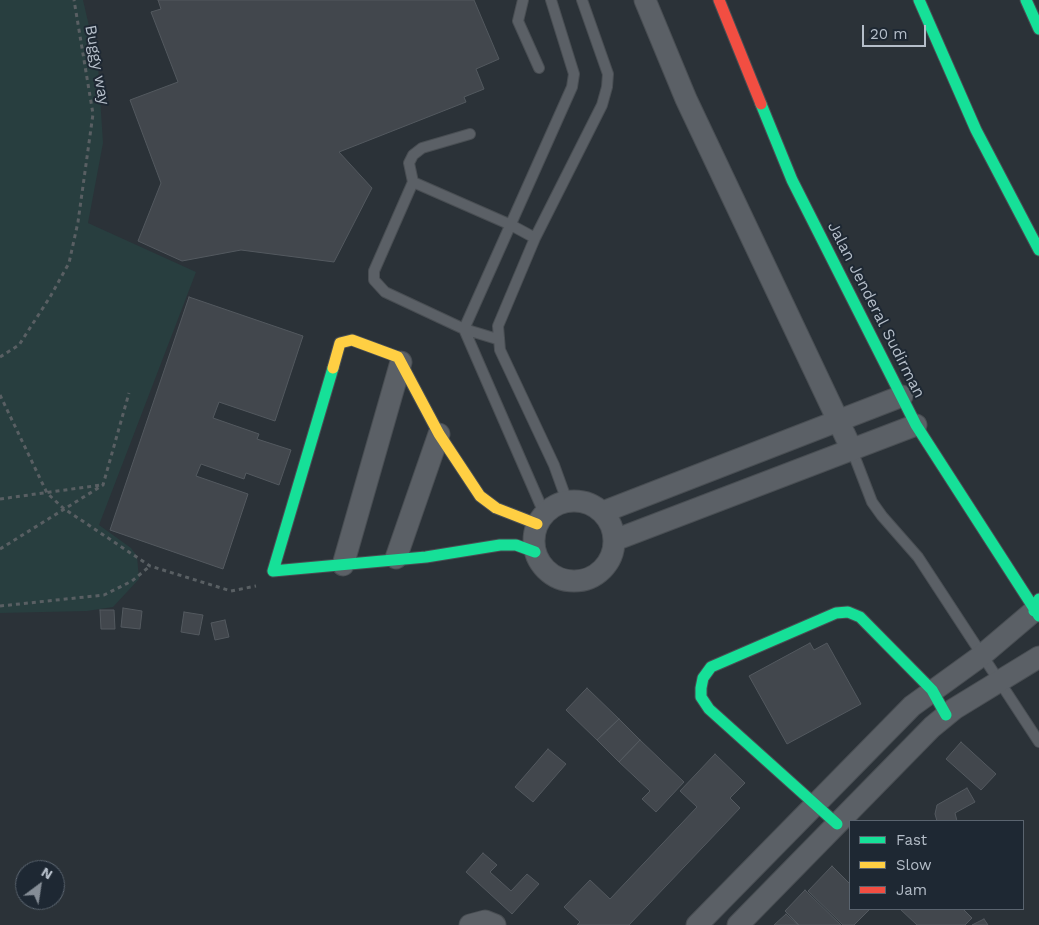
<!DOCTYPE html>
<style>
body{margin:0}
#map{position:relative;width:1039px;height:925px;overflow:hidden;background:#2b3238;font-family:"Work Sans",sans-serif}
canvas{display:block}
.legend{position:absolute;left:849px;top:820px;width:175px;height:90px;box-sizing:border-box;background:#1e2833;border:1px solid #5a646f;margin:0;padding:6px 9px;list-style:none;font-size:15px;color:#b5bec9}
.legend li{display:flex;align-items:center;gap:10px;height:25px}
.legend b{width:25px;border:1px solid #5a646f}
.north{position:absolute;left:15px;top:860px;width:50px;height:50px;box-sizing:border-box;background:#1e2833;border:1px solid #5a646f;border-radius:50%;rotate:31deg;font-size:14px;font-weight:700;line-height:20px;text-align:center;color:#b5bec9}
.north::after{content:'';display:block;margin:auto;width:18px;height:22px;background:#858d96;clip-path:polygon(50% 0,100% 100%,50% 72%,0 100%)}
.scale{position:absolute;left:862px;top:25px;width:64px;height:22px;box-sizing:border-box;border:2px solid #b5bec9;border-top:0;padding-left:6px;font-size:15px;line-height:18px;white-space:nowrap;color:#b5bec9;-webkit-text-stroke:4px #1e2833;paint-order:stroke}
</style>
<div id="map">
<canvas width="1039" height="925"></canvas>
<ul class="legend">
<li><b style="height:6px;background:#16e098"></b>Fast</li>
<li><b style="height:6px;background:#ffcf43"></b>Slow</li>
<li><b style="height:6px;background:#f24e42"></b>Jam</li>
</ul>
<div class="north">N</div>
<div class="scale">20 m</div>
</div>
<script>
const ctx = document.querySelector('canvas').getContext('2d');
ctx.lineJoin = 'round';
function paint(path, color) { ctx.fillStyle = color; ctx.fill(path, 'evenodd'); }
const poly = rows => new Path2D(rows.map(r => 'M' + r).join(''));
function strokePath(path, color, width, dash) { ctx.strokeStyle = color; ctx.lineWidth = width; ctx.lineCap = dash ? 'butt' : 'round'; ctx.setLineDash(dash || []); ctx.stroke(path); }
function drawText(font, color, halo, rows, align = 'center') {
  ctx.font = font + ' "Work Sans",sans-serif'; ctx.lineWidth = 4; ctx.setLineDash([]); ctx.textBaseline = 'middle'; ctx.strokeStyle = halo; ctx.fillStyle = color; for (const [text, x, y, turn = 0] of rows) {
    ctx.save(); ctx.translate(x, y); ctx.rotate((+turn || 0) * Math.PI / 180); ctx.textAlign = isNaN(turn) ? turn : align; if (halo) ctx.strokeText(text, 0, 0); ctx.fillText(text, 0, 0); ctx.restore();
  }
}
paint(poly([
 [0,0,83,0,98,65,103,143,88,223,196,272,99,525,131,548,137,556,139,579,113,607,87,611,0,613]
]), '#283e3f');
const building = poly([
 [158,0,474,0,499,59,476,69,484,89,464,97,466,102,339,152,372,188,334,262,241,250,182,261,138,241,161,183,130,100,178,82,151,12,161,9,158,0],
 [189,297,303,336,275,421,219,402,213,418,259,434,257,439,291,450,279,485,246,473,244,479,201,464,196,476,248,494,223,569,110,530,189,297],
 [123,608,142,611,140,629,121,627,123,608],
 [100,610,114,610,115,629,101,629,100,610],
 [184,612,203,615,199,635,181,632,184,612],
 [225,620,229,637,215,640,211,623,225,620],
 [810,643,814,650,827,643,861,704,787,744,749,676,810,643],
 [587,688,619,719,597,740,566,710,587,688],
 [619,719,640,740,619,762,597,740,619,719],
 [640,740,684,782,656,812,642,799,650,791,619,762,640,740],
 [961,742,996,774,981,790,946,759,961,742],
 [548,749,566,764,533,802,515,787,548,749],
 [715,754,745,783,730,798,740,808,629,925,577,925,580,922,564,907,590,880,610,899,697,807,680,791,715,754],
 [967,788,975,802,955,813,957,821,937,821,935,814,937,805,967,788],
 [483,853,497,865,490,872,511,891,527,874,539,884,512,914,466,872,483,853],
 [832,866,850,884,850,909,870,909,854,925,843,925,808,891,832,866],
 [805,890,841,925,799,925,785,911,805,890],
 [900,909,963,909,972,918,965,925,917,925,900,909],
 [786,914,798,925,774,925,786,914],
 [984,919,988,925,972,925,984,919]
]);
paint(building, '#42474d');
strokePath(building, '#53595f', 1);
const lane = poly([
 [523,0,518,21,539,68],
 [470,134,422,148,413,155,409,163,413,182,374,271,374,280,385,292,464,329,497,339],
 [413,182,511,225,535,238],
 [852,450,872,502,882,516,918,557,1039,742],
 [567,501,554,465,500,350,498,326,535,238,602,105,607,87,608,74,582,0],
 [544,513,464,329,572,87,574,74,551,0]
]);
const street = poly([
 [645,0,686,99,852,450],
 '534 541a40 40 0 1 1 80 0a40 40 0 1 1-80 0Z',
 [603,512,902,396],
 [615,540,916,425],
 [396,558,439,434],
 [343,565,401,362],
 [470,925,485,921,495,925],
 [697,925,912,706,981,656,1034,611],
 [738,925,932,727,954,709,1039,657]
]);
const fast = poly([
 [919,0,976,130,1039,250],
 [1026,0,1039,29],
 [761,104,792,180,916,425,1039,616],
 [333,368,273,571,426,557,500,545,516,545,535,552],
 [1034,611,1039,599],
 [837,824,709,709,701,697,701,688,703,678,711,667,836,613,848,612,860,617,932,690,946,715]
]);
const slow = poly([
 [333,368,340,343,352,340,398,357,439,434,480,496,496,508,537,524]
]);
const jam = poly([
 [719,0,761,104]
]);
strokePath(lane, '#494e53', 12);
strokePath(street, '#494e53', 23);
strokePath(fast, '#494e53', 13);
strokePath(slow, '#494e53', 13);
strokePath(jam, '#494e53', 13);
strokePath(poly([
 [0,357,19,345,50,297,69,263,78,222,93,114,74,0],
 [0,395,47,493,63,508,150,566,231,591,256,586],
 [0,499,101,485],
 [0,549,103,485,129,393],
 [0,606,104,595,132,581,150,566]
]), '#595f63', 3, [4, 4]);
strokePath(lane, '#5b6066', 10);
strokePath(street, '#5b6066', 21);
strokePath(fast, '#16e098', 11);
strokePath(slow, '#ffcf43', 11);
strokePath(jam, '#f24e42', 11);
drawText('16px', '#b5bec9', '#1e2833', [
 ["Buggy way",97,65,80],
 ["Jalan Jenderal Sudirman",876,310,63]
]);
</script>
